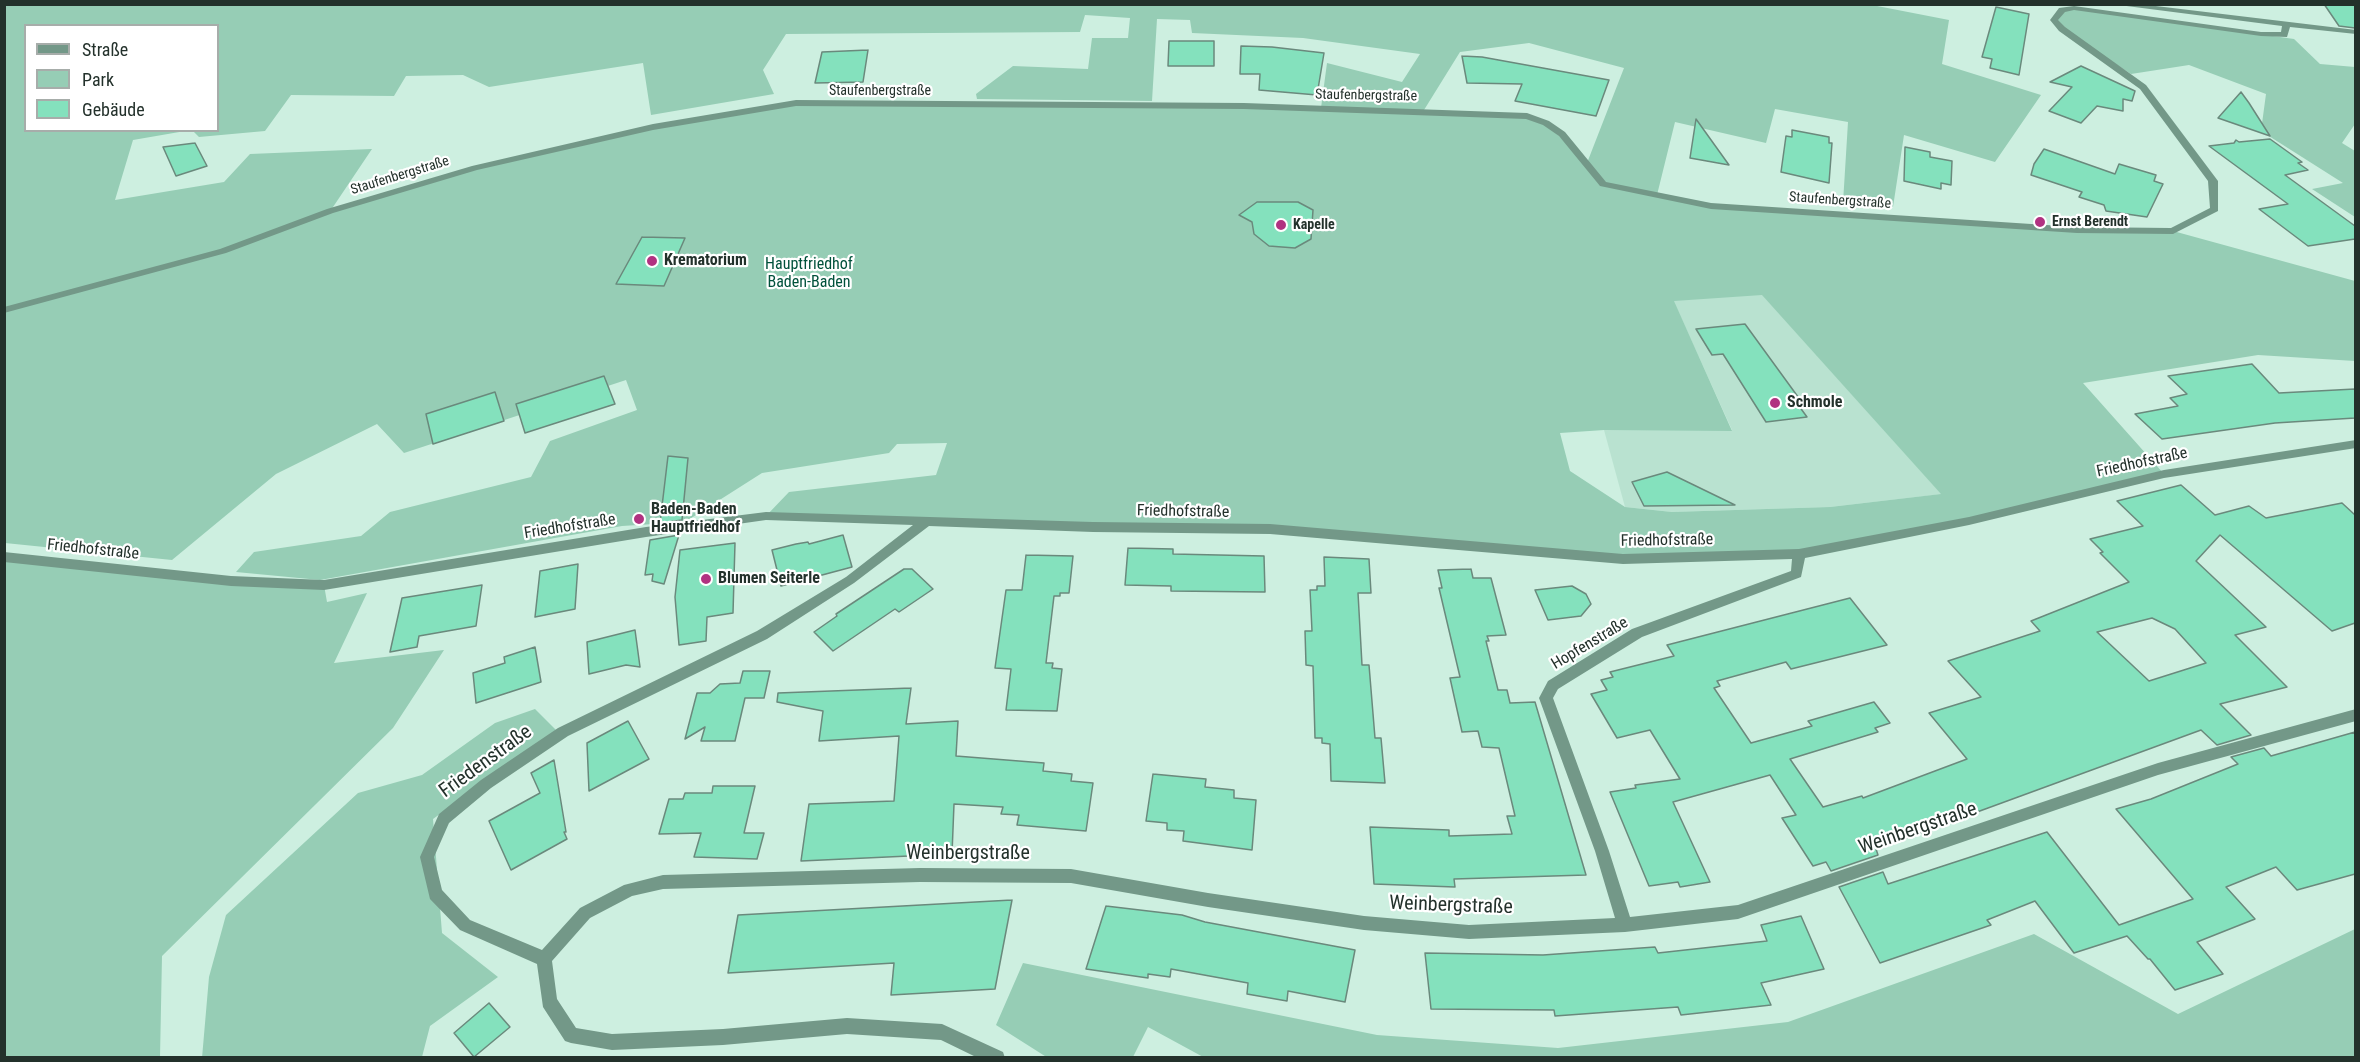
<!DOCTYPE html>
<meta charset="utf-8">
<style>
body{margin:0}
#map{position:relative;width:2360px;height:1062px;overflow:hidden;background:#cdefe0;font-family:"Roboto Condensed",sans-serif}
canvas{display:block}
.frame{position:absolute;inset:0;border:6px solid #23312b;pointer-events:none}
.legend{position:absolute;left:24px;top:24px;width:195px;height:108px;box-sizing:border-box;background:#fff;border:2px solid #a7adaa;margin:0;padding:8px 10px;list-style:none;font-size:18px;color:#23312b}
.legend li{display:flex;align-items:center;gap:12px;height:30px}
.legend b{width:30px;border:2px solid #a7adaa}
</style>
<div id="map">
<canvas width="2360" height="1062"></canvas>
<div class="frame"></div>
<ul class="legend">
<li><b style="height:8px;background:#739888"></b>Straße</li>
<li><b style="height:16px;background:#96cdb5"></b>Park</li>
<li><b style="height:16px;background:#84e1bd"></b>Gebäude</li>
</ul>
</div>
<script>
const ctx = document.querySelector('canvas').getContext('2d');
ctx.lineJoin = 'round';
function paint(path, color) { ctx.fillStyle = color; ctx.fill(path, 'evenodd'); }
const poly = rows => new Path2D(rows.map(r => 'M' + r).join(''));
function strokePath(path, color, width, dash) { ctx.strokeStyle = color; ctx.lineWidth = width; ctx.lineCap = dash ? 'butt' : 'round'; ctx.setLineDash(dash || []); ctx.stroke(path); }
function drawText(font, color, halo, rows, align = 'center') {
  ctx.font = font + ' "Roboto Condensed",sans-serif'; ctx.lineWidth = 4.5; ctx.setLineDash([]); ctx.textBaseline = 'middle'; ctx.strokeStyle = halo; ctx.fillStyle = color; for (const [text, x, y, turn = 0] of rows) {
    ctx.save(); ctx.translate(x, y); ctx.rotate((+turn || 0) * Math.PI / 180); ctx.textAlign = isNaN(turn) ? turn : align; if (halo) ctx.strokeText(text, 0, 0); ctx.fillText(text, 0, 0); ctx.restore();
  }
}
paint(poly([
 [1762,294,1942,494,1830,507,1672,512,1625,507,1604,430,1732,430,1673,300]
]), '#b9e2d0');
paint(poly([
 [4,5,1872,5,1949,20,1942,64,2041,95,1995,162,1904,135,1893,207,1843,203,1848,122,1775,109,1766,143,1675,122,1657,195,1711,206,1970,223,2173,231,2355,281,2355,361,2258,355,2083,383,2164,474,1806,557,1623,559,1270,529,766,516,789,492,936,475,947,443,897,444,889,453,762,473,685,522,622,526,320,580,236,572,254,552,361,536,390,512,531,477,550,441,637,410,626,380,404,453,377,424,276,474,172,560,5,543],
 [1085,15,1130,18,1128,38,1092,38,1088,69,1013,66,976,94,977,99,1152,101,1157,19,1190,20,1192,33,1303,38,1420,54,1402,82,1327,63,1321,108,796,103,608,136,475,168,331,210,372,149,250,154,224,182,115,200,133,140,191,130,26,130,26,26,218,26,218,130,193,131,199,137,265,131,291,95,394,96,406,76,463,75,489,87,643,63,651,115,774,94,763,70,786,34,1080,32],
 [1529,43,1624,68,1587,163,1546,123,1527,116,1424,110,1460,52],
 [1762,295,1941,494,1830,507,1672,512,1625,507,1570,471,1560,433,1604,430,1732,431,1674,301],
 [2074,8,2294,39,2320,64,2355,67,2355,124,2342,143,2355,151,2355,217,2312,189,2343,183,2261,131,2266,94,2189,65,2131,74,2062,29,2054,20,2062,10],
 [5,557,324,585,327,602,367,593,334,663,444,650,393,728,162,956,160,1057,5,1057],
 [535,709,556,730,433,819,442,933,498,977,430,1026,422,1057,202,1058,209,977,226,915,358,793,422,775,495,723],
 [2355,929,2355,1057,1205,1058,1148,1027,1133,1057,1048,1058,996,1025,1023,963,1377,1035,1558,1048,1788,1022,2034,934,2178,1014]
]), '#96cdb5');
const building = poly([
 [2324,4,2355,4,2355,28,2339,26,2324,4],
 [1996,7,2029,14,2019,75,1990,68,1992,59,1982,57,1996,7],
 [1169,41,1214,41,1214,66,1168,66,1169,41],
 [1241,46,1272,47,1324,53,1317,95,1259,90,1260,74,1240,74,1241,46],
 [868,50,863,82,815,83,822,52,868,50],
 [1462,56,1482,57,1609,80,1596,116,1515,101,1522,84,1467,83,1462,56],
 [2081,66,2135,91,2132,101,2123,99,2123,111,2097,106,2081,123,2049,111,2072,87,2050,82,2081,66],
 [2241,92,2249,103,2270,136,2218,118,2241,92],
 [1696,119,1729,165,1690,158,1696,119],
 [1792,130,1829,137,1829,143,1832,143,1829,183,1781,172,1786,136,1792,137,1792,130],
 [2270,139,2302,162,2298,163,2308,170,2285,175,2355,226,2355,239,2308,246,2259,209,2288,204,2209,146,2234,143,2236,140,2239,142,2270,139],
 [195,143,207,166,176,176,163,147,195,143],
 [1905,147,1930,152,1930,157,1952,161,1951,185,1941,183,1941,189,1904,181,1905,147],
 [2044,149,2115,174,2119,164,2156,175,2154,181,2163,184,2147,217,2106,211,2104,205,2079,197,2082,192,2031,175,2034,164,2044,149],
 [1257,202,1298,202,1313,210,1311,239,1295,248,1269,246,1254,234,1252,222,1239,215,1257,202],
 [642,237,685,238,664,286,616,284,642,237],
 [1745,324,1801,401,1796,402,1807,417,1766,422,1723,354,1712,355,1696,329,1745,324],
 [2252,364,2279,393,2355,389,2355,418,2275,423,2162,439,2135,414,2178,406,2170,398,2187,394,2168,376,2252,364],
 [604,376,615,404,525,433,516,404,604,376],
 [495,392,504,421,433,444,426,414,495,392],
 [668,456,688,458,682,520,660,523,668,456],
 [1667,472,1735,505,1644,506,1632,482,1667,472],
 [2181,485,2215,515,2249,506,2266,518,2342,503,2355,515,2355,623,2332,631,2220,535,2196,561,2266,627,2235,635,2287,687,2220,704,2251,735,2217,745,2201,730,1876,849,1878,855,1831,871,1826,862,1813,866,1782,818,1796,815,1770,775,1673,802,1710,882,1680,887,1678,882,1649,886,1610,792,1636,788,1635,785,1680,779,1650,730,1617,738,1591,694,1607,690,1601,680,1613,677,1610,672,1674,656,1667,645,1850,598,1887,645,1791,669,1786,662,1717,681,1720,686,1714,688,1751,743,1812,726,1808,721,1874,702,1890,723,1875,728,1878,732,1790,759,1823,807,1862,796,1863,798,1967,759,1929,713,1981,697,1948,661,2040,631,2031,621,2129,582,2100,553,2103,552,2090,539,2143,526,2117,501,2181,485],
 [2152,618,2175,629,2206,663,2149,681,2097,632,2152,618],
 [679,535,664,584,652,581,653,574,645,575,650,540,679,535],
 [843,535,852,567,781,586,772,550,796,544,808,542,809,544,843,535],
 [735,543,733,613,707,617,706,641,679,645,675,597,680,550,735,543],
 [1128,548,1173,549,1173,554,1264,556,1265,592,1171,591,1171,586,1125,585,1128,548],
 [1026,555,1073,556,1069,593,1060,593,1060,596,1054,596,1046,663,1053,663,1052,668,1062,669,1057,711,1006,710,1011,669,995,668,1006,590,1022,590,1026,555],
 [1324,557,1369,559,1371,593,1358,593,1362,665,1369,665,1375,738,1381,738,1385,783,1331,781,1330,744,1322,743,1322,738,1315,738,1313,666,1306,665,1305,631,1312,631,1310,590,1317,590,1317,586,1325,586,1324,557],
 [578,564,575,609,535,617,540,571,578,564],
 [904,569,912,569,933,589,899,612,895,609,833,651,814,632,837,616,836,614,904,569],
 [1471,569,1473,578,1491,578,1506,635,1487,636,1489,641,1486,641,1498,690,1507,690,1510,703,1535,702,1586,875,1454,879,1455,887,1374,884,1370,827,1449,830,1449,836,1512,834,1507,816,1515,816,1499,748,1482,747,1478,731,1462,732,1450,678,1460,677,1439,588,1442,588,1438,570,1471,569],
 [482,585,476,626,419,636,417,647,390,652,402,598,482,585],
 [1572,586,1586,594,1591,604,1581,616,1548,620,1535,590,1572,586],
 [635,630,640,667,626,665,589,674,587,642,635,630],
 [535,647,541,682,476,703,473,673,505,663,504,657,535,647],
 [743,671,770,671,764,698,745,698,735,741,701,741,705,727,685,739,697,693,710,693,720,684,740,683,743,671],
 [911,688,906,724,958,721,956,756,1044,763,1043,771,1072,774,1071,781,1093,783,1086,831,1017,825,1019,815,1001,814,1003,807,954,804,952,854,801,861,809,804,894,801,899,736,819,741,823,711,777,702,778,693,911,688],
 [628,721,649,759,589,791,587,743,628,721],
 [2355,732,2355,874,2297,890,2276,867,2226,887,2255,919,2197,942,2223,974,2175,990,2150,959,2148,959,2127,936,2074,953,2035,901,1987,920,1991,925,1880,963,1839,887,1883,872,1888,884,2047,832,2119,925,2193,899,2116,809,2151,799,2238,764,2231,757,2264,748,2271,756,2355,732],
 [554,760,566,832,564,832,567,839,511,870,489,821,540,793,531,773,554,760],
 [1153,774,1206,779,1205,787,1234,790,1234,798,1256,800,1252,850,1183,841,1184,831,1167,830,1167,823,1146,821,1153,774],
 [713,786,755,786,744,833,764,833,757,859,694,857,701,833,659,834,669,799,683,799,685,793,712,793,713,786],
 [1012,900,995,989,891,995,894,963,728,973,738,915,1012,900],
 [1106,906,1182,915,1205,922,1355,950,1345,1002,1288,991,1287,1001,1247,994,1248,983,1171,969,1170,977,1148,974,1148,978,1086,969,1106,906],
 [1801,916,1824,969,1761,983,1771,1005,1681,1015,1678,1007,1555,1016,1554,1010,1431,1009,1425,953,1543,955,1655,947,1658,953,1767,941,1761,925,1801,916],
 [489,1003,510,1027,474,1057,454,1033,489,1003]
]);
paint(building, '#84e1bd');
strokePath(building, '#6a897c', 1.5);
paint(poly([
 [2111,4,2139,4,2356,30,2356,34,2290,27,2287,37,2261,36,2074,10,2065,12,2058,20,2065,27,2146,85,2218,181,2218,211,2173,234,2077,233,1711,209,1600,186,1559,136,1543,125,1526,119,1244,109,796,106,653,130,477,170,333,213,226,253,4,313,4,307,220,249,327,209,472,166,653,124,796,100,1244,103,1527,113,1549,121,1565,132,1606,182,1711,203,2077,227,2171,228,2210,208,2208,181,2140,89,2059,31,2050,20,2059,8,2074,6,2261,32,2281,32,2282,26,2111,4],
 [2356,440,2356,448,2164,478,1969,525,1805,558,1801,577,1642,637,1558,689,1553,698,1609,851,1630,917,1738,905,2158,763,2356,709,2356,721,2158,775,1738,919,1625,932,1469,939,1364,930,1208,907,1071,883,920,882,663,889,632,896,590,918,552,961,557,999,576,1028,612,1034,723,1029,847,1018,942,1024,1003,1052,1005,1058,978,1058,941,1040,847,1034,723,1045,612,1050,571,1043,565,1041,543,1007,537,964,460,930,430,899,420,857,439,814,481,780,558,728,757,631,846,577,913,525,766,520,646,537,324,590,231,586,4,562,4,552,231,576,324,580,646,527,766,512,1093,522,1270,524,1623,554,1799,549,1969,517,2164,470,2356,440],
 [929,526,1093,532,1270,534,1623,564,1792,559,1791,571,1632,629,1548,681,1539,698,1595,851,1615,918,1469,925,1364,916,1208,893,1071,869,920,868,663,875,624,885,580,908,542,950,470,920,442,890,434,857,449,823,491,788,568,736,767,639,854,583,929,526]
]), '#739888');
for (const [x, y, r, color] of [
 [2040,222,6,"#b13281"],
 [1281,225,6,"#b13281"],
 [652,261,6,"#b13281"],
 [1775,403,6,"#b13281"],
 [639,519,6,"#b13281"],
 [706,579,6,"#b13281"]
]) { const dot = new Path2D(); dot.arc(x, y, r, 0, 2 * Math.PI); ctx.fillStyle = color; ctx.fill(dot); strokePath(dot, '#fff', 2); }
drawText('14px', '#23312b', '#fff', [
 ["Staufenbergstraße",880,91],
 ["Staufenbergstraße",1366,96,1],
 ["Staufenbergstraße",400,176,-17],
 ["Staufenbergstraße",1840,201,4]
]);
drawText('bold 14px', '#23312b', '#fff', [
 ["Ernst Berendt",2052,222],
 ["Kapelle",1293,225]
], 'left');
drawText('bold 16px', '#23312b', '#fff', [
 ["Krematorium",664,261],
 ["Schmole",1787,403],
 ["Baden-Baden",651,510],
 ["Hauptfriedhof",651,528],
 ["Blumen Seiterle",718,579]
], 'left');
drawText('16px', '#00513b', '#fff', [
 ["Hauptfriedhof",809,265],
 ["Baden-Baden",809,283]
]);
drawText('16px', '#23312b', '#fff', [
 ["Friedhofstraße",2142,463,-12],
 ["Friedhofstraße",1183,512,1],
 ["Friedhofstraße",570,527,-9],
 ["Friedhofstraße",1667,541,-1],
 ["Friedhofstraße",93,550,6],
 ["Hopfenstraße",1590,644,-31]
]);
drawText('20px', '#23312b', '#fff', [
 ["Friedenstraße",486,762,-36],
 ["Weinbergstraße",1918,829,-19],
 ["Weinbergstraße",968,854],
 ["Weinbergstraße",1451,906,2]
]);
</script>
